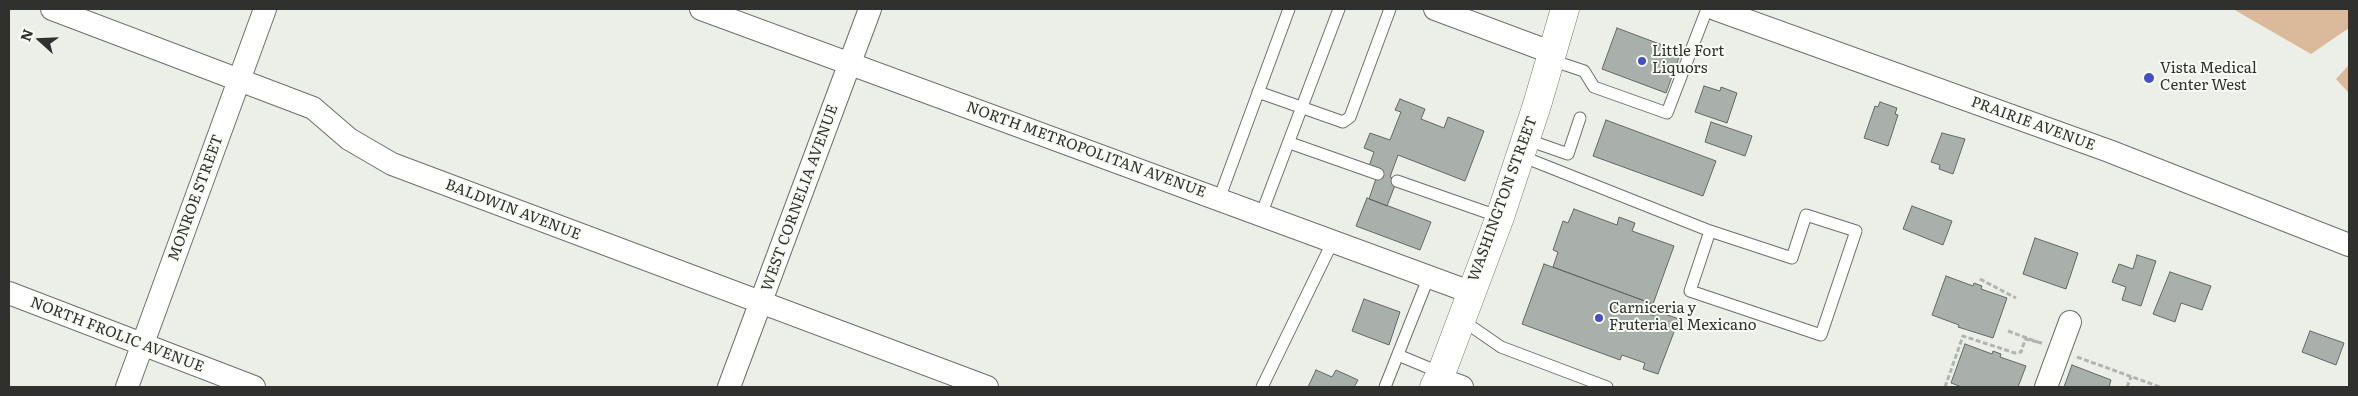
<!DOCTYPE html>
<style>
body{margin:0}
#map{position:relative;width:2358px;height:396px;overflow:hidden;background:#eceee8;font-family:Literata,serif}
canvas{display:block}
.frame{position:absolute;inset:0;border:10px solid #30312f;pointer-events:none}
.north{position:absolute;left:15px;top:15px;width:50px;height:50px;-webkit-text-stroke:4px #f9fcf5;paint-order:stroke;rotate:290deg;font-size:14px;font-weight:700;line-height:20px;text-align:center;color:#30312f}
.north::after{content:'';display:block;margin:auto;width:18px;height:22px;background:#30312f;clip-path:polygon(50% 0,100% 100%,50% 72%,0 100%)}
</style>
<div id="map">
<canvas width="2358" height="396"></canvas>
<div class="frame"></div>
<div class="north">N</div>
</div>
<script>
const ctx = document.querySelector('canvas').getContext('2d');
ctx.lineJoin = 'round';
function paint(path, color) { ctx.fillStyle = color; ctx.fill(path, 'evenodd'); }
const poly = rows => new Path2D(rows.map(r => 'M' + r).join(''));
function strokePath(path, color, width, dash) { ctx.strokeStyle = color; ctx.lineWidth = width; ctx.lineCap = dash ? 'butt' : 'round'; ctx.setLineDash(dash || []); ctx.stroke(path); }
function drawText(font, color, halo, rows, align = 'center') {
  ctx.font = font + ' Literata,serif'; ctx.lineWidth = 4; ctx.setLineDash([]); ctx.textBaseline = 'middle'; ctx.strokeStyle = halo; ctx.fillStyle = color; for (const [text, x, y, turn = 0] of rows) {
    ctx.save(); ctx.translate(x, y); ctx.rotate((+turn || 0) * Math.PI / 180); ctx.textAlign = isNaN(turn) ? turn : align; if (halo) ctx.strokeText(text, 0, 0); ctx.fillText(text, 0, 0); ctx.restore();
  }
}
paint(poly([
 [2233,9,2349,9,2349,28,2311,54],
 [2349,65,2349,93,2336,79]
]), '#daba9a');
const building = poly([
 [1617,28,1681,52,1666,93,1602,69,1617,28],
 [1704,86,1720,91,1721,87,1737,93,1727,123,1695,112,1704,86],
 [1400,99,1425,109,1421,119,1444,128,1448,117,1484,131,1465,181,1398,155,1390,177,1397,180,1387,206,1369,199,1378,173,1368,169,1374,152,1364,148,1370,133,1390,140,1401,112,1395,110,1400,99],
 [1880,102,1897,108,1895,114,1898,115,1888,146,1864,138,1875,106,1878,107,1880,102],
 [1606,120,1716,161,1703,196,1593,156,1606,120],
 [1711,122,1752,136,1745,156,1705,142,1711,122],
 [1942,133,1965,139,1953,174,1939,169,1940,165,1931,162,1942,133],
 [1367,198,1431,222,1420,250,1356,226,1367,198],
 [1912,206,1952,221,1943,245,1903,229,1912,206],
 [1574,209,1617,225,1619,217,1635,223,1632,231,1674,246,1653,304,1553,267,1558,252,1553,250,1563,221,1568,223,1574,209],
 [2035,238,2078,253,2066,289,2023,274,2035,238],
 [2137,255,2156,261,2141,306,2122,300,2126,287,2112,282,2119,264,2133,269,2137,255],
 [1544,264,1653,304,1649,314,1654,316,1656,311,1679,319,1658,374,1643,369,1645,363,1622,355,1620,360,1522,324,1544,264],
 [2170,272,2211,286,2202,310,2181,303,2175,322,2153,314,2170,272],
 [1946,276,1973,286,1974,283,1982,286,1981,289,2007,298,1993,338,1958,327,1959,325,1932,315,1946,276],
 [1364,299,1400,312,1389,345,1352,331,1364,299],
 [2310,331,2344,343,2336,365,2302,352,2310,331],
 [1965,344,1992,354,1993,351,2001,354,2000,357,2026,366,2018,387,1962,387,1951,383,1965,344],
 [2072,365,2111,380,2109,387,2064,387,2072,365],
 [1316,370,1332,377,1336,370,1358,380,1354,387,1308,387,1316,370]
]);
paint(building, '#a9afab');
strokePath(building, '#636865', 1);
const service = poly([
 [1551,60,1584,71,1594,87,1667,113,1707,9],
 [1258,92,1343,122,1350,117,1390,9],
 [1525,139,1568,154,1580,118],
 [1290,143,1378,174],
 [1521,156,1710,231,1792,258,1806,215,1856,231,1821,335,1690,291,1710,231],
 [1397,181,1500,217],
 [1219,199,1289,9],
 [1261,215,1339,9],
 [1462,320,1501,347,1607,387],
 [1398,355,1441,373],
 [1262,387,1333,241],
 [1385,387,1429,276]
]);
const minor = poly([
 [52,9,313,108,349,139,392,164,987,387],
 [701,9,1470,292],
 [1435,9,1553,53],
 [1715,9,2109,151,2349,245],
 [9,293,254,387],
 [1438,378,1462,387],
 [127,387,265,9],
 [729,387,870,9],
 [2046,387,2070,322]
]);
const secondary = poly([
 [1434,387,1444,366,1500,217,1537,105,1565,9]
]);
strokePath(service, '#6d6f6a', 13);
strokePath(minor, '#6d6f6a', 24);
strokePath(secondary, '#6d6f6a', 29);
strokePath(poly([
 [1980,279,2016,298],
 [2008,331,2043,344],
 [2025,339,2042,343],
 [2077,357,2160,387],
 [1945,387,1963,336,2015,353,2021,352,2026,337],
 [2127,387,2131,377]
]), '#b2b4af', 3, [5, 2.5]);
strokePath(service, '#fff', 11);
strokePath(minor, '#fff', 22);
strokePath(secondary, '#fff', 28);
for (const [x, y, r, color] of [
 [1642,61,5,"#474fc4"],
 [2149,78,6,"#474fc4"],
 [1599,318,5,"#474fc4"]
]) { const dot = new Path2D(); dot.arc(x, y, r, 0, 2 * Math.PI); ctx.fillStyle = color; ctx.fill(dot); strokePath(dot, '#f9fcf5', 2); }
drawText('15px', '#30312f', '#f9fcf5', [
 ["Little Fort",1652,52],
 ["Liquors",1652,69],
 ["Vista Medical",2160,69],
 ["Center West",2160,86],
 ["Carniceria y",1609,309],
 ["Fruteria el Mexicano",1609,326]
], 'left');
drawText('15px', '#30312f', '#f9fcf5', [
 ["PRAIRIE AVENUE",2033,124,20],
 ["NORTH METROPOLITAN AVENUE",1086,150,20],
 ["MONROE STREET",196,198,-70],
 ["WEST CORNELIA AVENUE",800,198,-70],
 ["WASHINGTON STREET",1503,199,-70],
 ["BALDWIN AVENUE",513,210,21],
 ["NORTH FROLIC AVENUE",117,335,21]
]);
</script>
